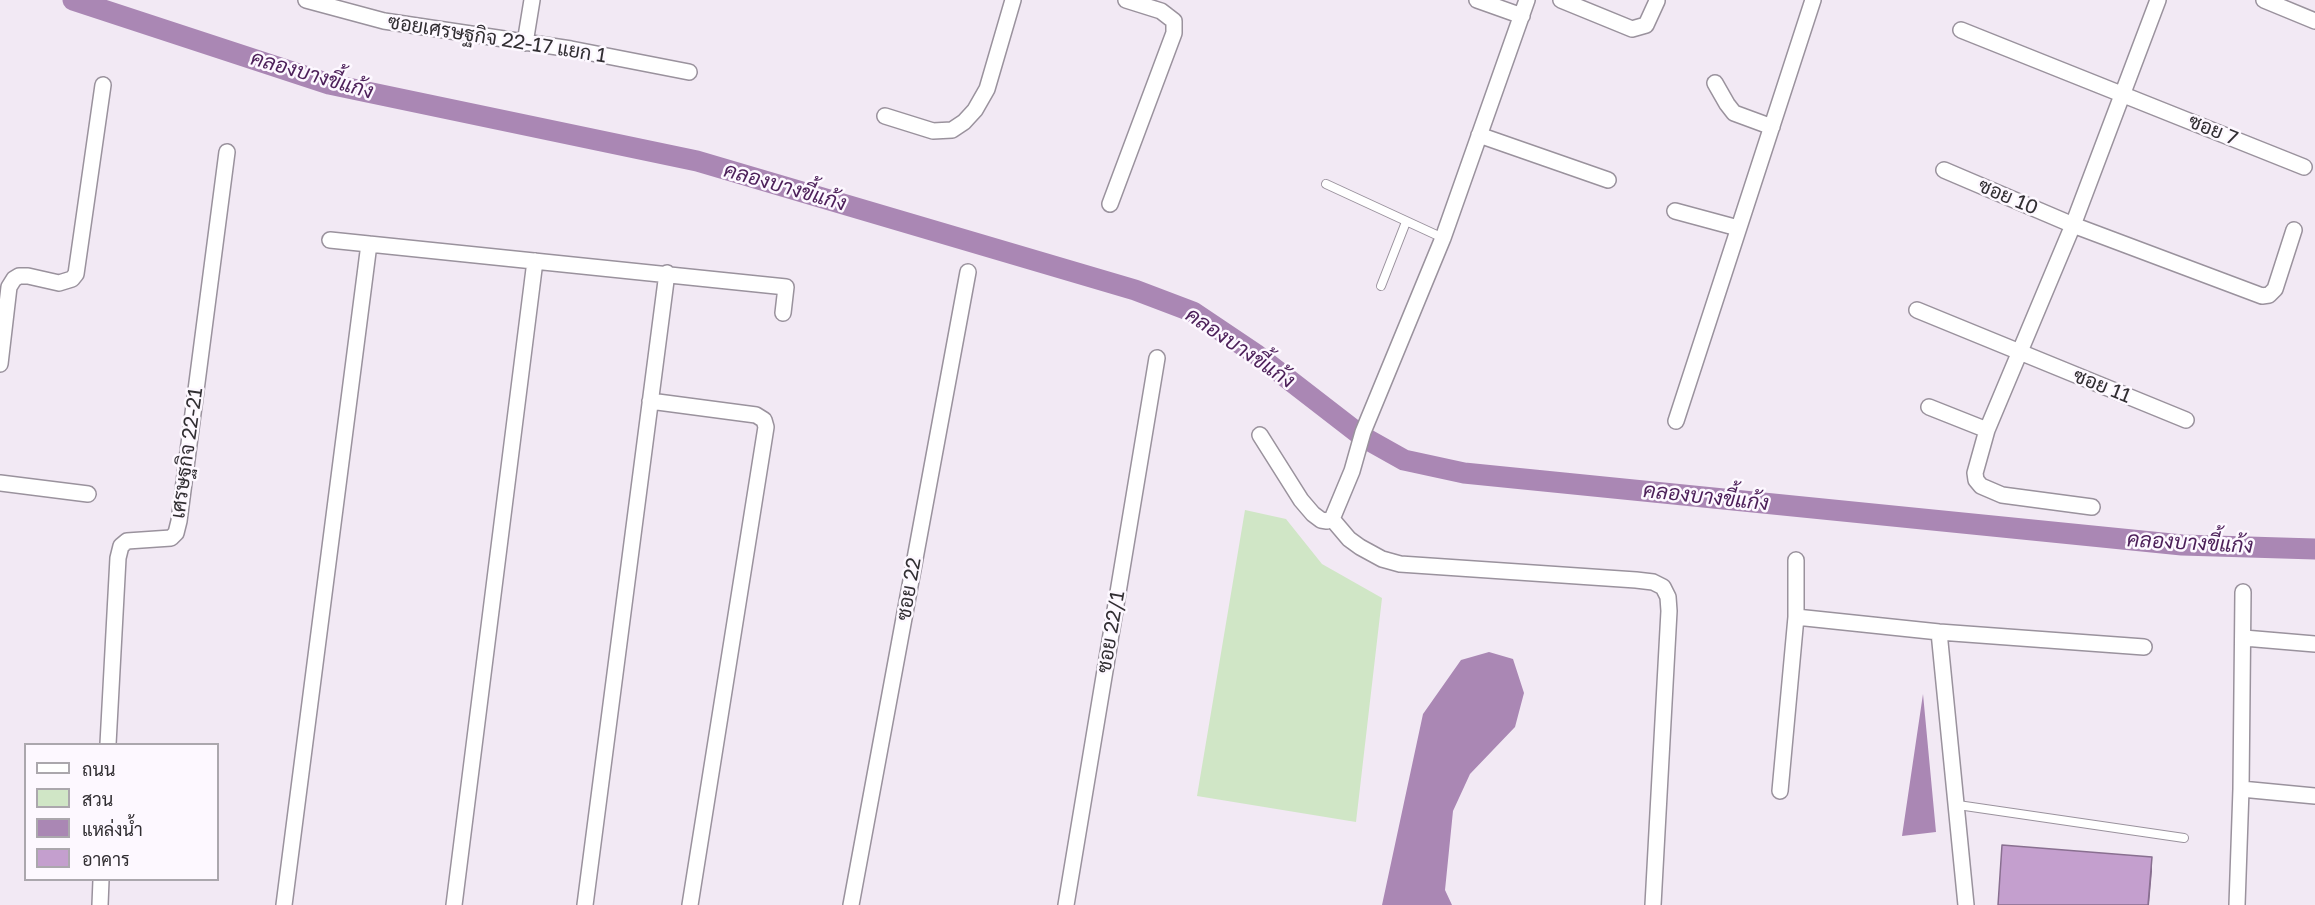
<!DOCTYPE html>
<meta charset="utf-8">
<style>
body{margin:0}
#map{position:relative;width:2315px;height:905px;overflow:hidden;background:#f2e9f4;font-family:"Golos Text",Sarabun,sans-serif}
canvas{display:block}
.legend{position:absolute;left:24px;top:743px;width:195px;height:138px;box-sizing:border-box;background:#fdf8ff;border:2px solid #aba7ad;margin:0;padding:8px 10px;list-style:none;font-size:18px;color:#312e32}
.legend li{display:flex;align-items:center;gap:12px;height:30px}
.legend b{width:30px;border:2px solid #aba7ad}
</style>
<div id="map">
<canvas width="2315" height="905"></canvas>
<ul class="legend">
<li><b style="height:8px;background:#fff"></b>ถนน</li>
<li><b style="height:16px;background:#d0e6c6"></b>สวน</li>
<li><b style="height:16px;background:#aa87b4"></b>แหล่งน้ำ</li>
<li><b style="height:16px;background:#c49fce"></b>อาคาร</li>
</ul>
</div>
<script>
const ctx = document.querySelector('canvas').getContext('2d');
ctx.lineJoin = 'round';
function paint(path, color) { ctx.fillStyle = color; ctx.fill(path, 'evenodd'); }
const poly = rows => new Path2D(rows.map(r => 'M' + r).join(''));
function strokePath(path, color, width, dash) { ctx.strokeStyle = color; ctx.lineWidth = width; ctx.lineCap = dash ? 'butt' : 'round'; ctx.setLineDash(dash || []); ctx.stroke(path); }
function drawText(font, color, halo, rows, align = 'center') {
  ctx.font = font + ' "Golos Text",Sarabun,sans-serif'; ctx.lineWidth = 5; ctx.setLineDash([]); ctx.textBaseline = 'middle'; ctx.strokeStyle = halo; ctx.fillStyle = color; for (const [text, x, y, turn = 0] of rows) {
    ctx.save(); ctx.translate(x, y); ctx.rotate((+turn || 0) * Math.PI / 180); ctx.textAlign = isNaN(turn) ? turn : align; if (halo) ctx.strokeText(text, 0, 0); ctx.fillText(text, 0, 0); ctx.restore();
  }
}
paint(poly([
 [1245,510,1286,519,1322,564,1382,598,1356,822,1197,796]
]), '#d0e6c6');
paint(poly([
 [1489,652,1513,659,1524,693,1515,727,1470,774,1453,811,1445,890,1452,905,1382,905,1423,714,1461,660],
 [1923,694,1936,832,1902,836]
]), '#aa87b4');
strokePath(poly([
 [73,0,329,84,697,161,1135,290,1193,312,1257,355,1363,437,1404,460,1464,473,2182,545,2315,549]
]), '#aa87b4', 21);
const service = poly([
 [1326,184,1443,238],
 [1381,286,1406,222],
 [1958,805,2184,838]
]);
const minor = poly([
 [306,0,384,21,571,49,689,72],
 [1477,0,1522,16],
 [1561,0,1632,29,1646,25,1657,1],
 [2264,0,2315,21],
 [1961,30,2304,167],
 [525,43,532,0],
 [1715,83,1727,104,1734,113,1772,127],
 [885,116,933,131,952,130,964,122,975,110,987,89,1013,0],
 [1479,135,1608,180],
 [1944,170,2073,225,2262,296,2269,295,2275,289,2294,230],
 [1110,204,1174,33,1174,21,1161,11,1126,0],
 [1675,211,1738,228],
 [330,240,786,287,783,313],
 [1917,310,2186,420],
 [0,364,9,287,14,279,19,276,28,276,59,283,72,279,76,274,103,85],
 [650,401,756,415,764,420,766,427,690,905],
 [1929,407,1987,430],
 [1676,421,1813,0],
 [1260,435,1301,500,1313,514,1321,520,1327,521,1332,519,1352,471,1363,432,1443,238,1527,0],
 [0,483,88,494],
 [2092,507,2002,495,1981,486,1976,480,1975,473,1987,430,2073,225,2158,0],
 [1332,519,1349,539,1360,547,1382,559,1400,564,1636,580,1653,582,1663,587,1668,597,1669,611,1653,905],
 [1796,617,1939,632,2144,647],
 [1939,632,1966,905],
 [2244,638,2315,644],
 [108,744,118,558,121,546,127,541,171,538,176,533,179,521,227,152],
 [2241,789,2315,796],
 [1780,791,1796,617,1796,560],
 [100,905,101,880],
 [284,905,369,244],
 [454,905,535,261],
 [585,905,667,273],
 [851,905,968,272],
 [1066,905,1157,358],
 [2237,905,2241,789,2243,592]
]);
strokePath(service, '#9a929d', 10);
strokePath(minor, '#9a929d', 18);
strokePath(service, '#fff', 8);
strokePath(minor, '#fff', 15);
paint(poly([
 [2152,857,2152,871,2149,905,2148,905]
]), '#896f90');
const building = poly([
 [2002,845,2152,857,2148,905,1998,905,2002,845]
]);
paint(building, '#c49fce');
strokePath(building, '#896f90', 1.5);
drawText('20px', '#312e32', '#fdf8ff', [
 ["ซอยเศรษฐกิจ 22-17 แยก 1",497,39,9],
 ["ซอย 7",2213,130,22],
 ["ซอย 10",2008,197,23],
 ["ซอย 11",2102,386,22],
 ["เศรษฐกิจ 22-21",187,453,-82],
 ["ซอย 22",909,589,-80],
 ["ซอย 22/1",1111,632,-80]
]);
drawText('italic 21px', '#4c1f59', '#fdf8ff', [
 ["คลองบางขี้แก้ง",312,75,16],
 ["คลองบางขี้แก้ง",785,187,16],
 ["คลองบางขี้แก้ง",1240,348,34],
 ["คลองบางขี้แก้ง",1706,497,6],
 ["คลองบางขี้แก้ง",2190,543,3]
]);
</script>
